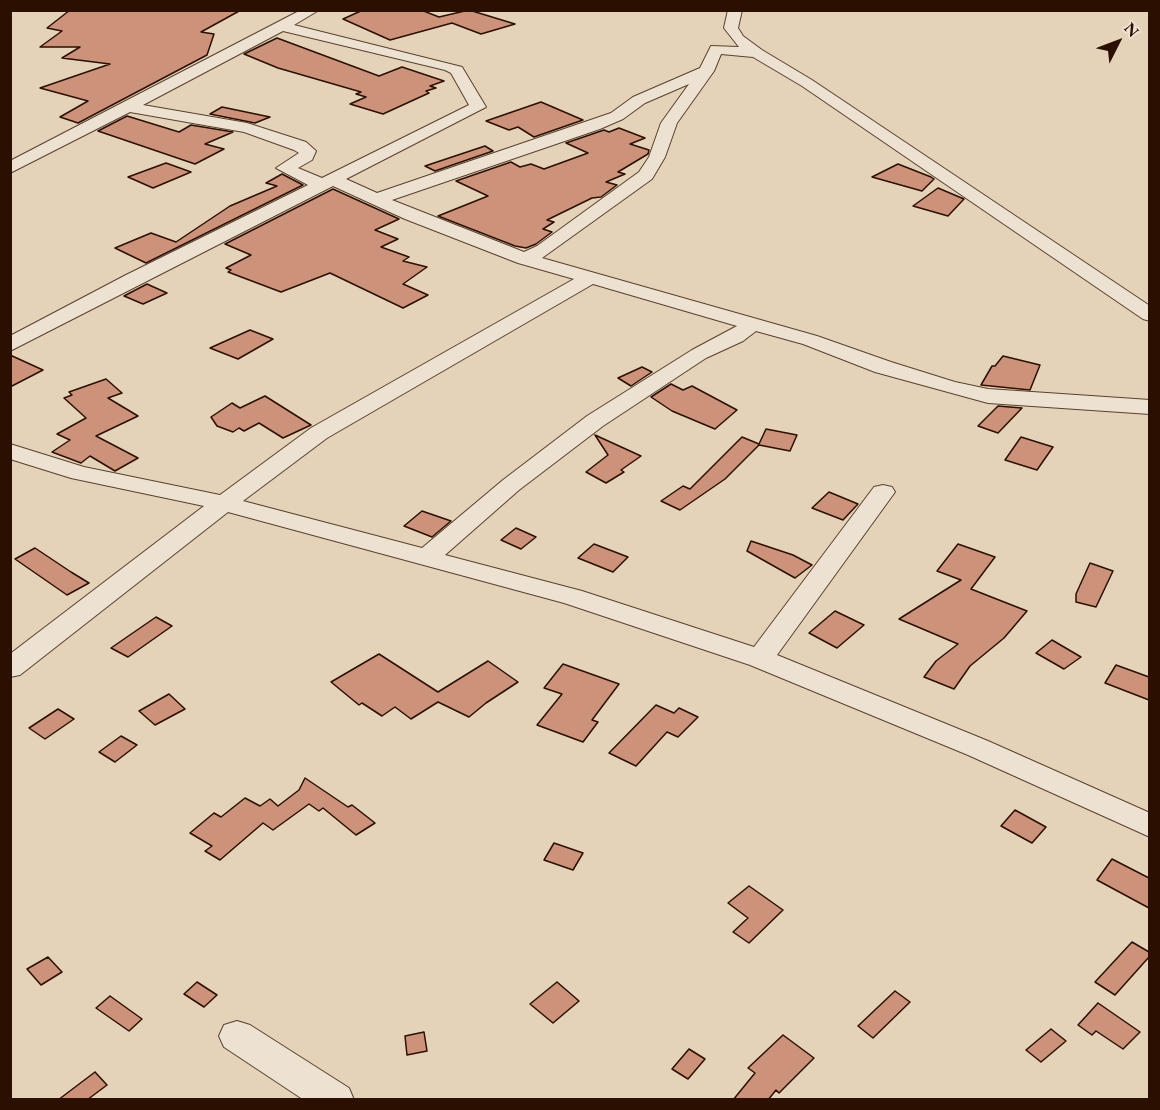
<!DOCTYPE html>
<style>
body{margin:0}
#map{position:relative;width:1160px;height:1110px;overflow:hidden;background:#e4d3b8;font-family:"EB Garamond",serif}
canvas{display:block}
.frame{position:absolute;inset:0;border:12px solid #2b0f00;pointer-events:none}
.north{position:absolute;left:1088px;top:12px;width:60px;height:60px;-webkit-text-stroke:4px #ede2d1;paint-order:stroke;rotate:48deg;font-size:16px;font-weight:700;line-height:24px;text-align:center;color:#2b0f00}
.north::after{content:'';display:block;margin:auto;width:21px;height:27px;background:#2b0f00;clip-path:polygon(50% 0,100% 100%,50% 72%,0 100%)}
</style>
<div id="map">
<canvas width="1160" height="1110"></canvas>
<div class="frame"></div>
<div class="north">N</div>
</div>
<script>
const ctx = document.querySelector('canvas').getContext('2d');
ctx.lineJoin = 'round';
function paint(path, color) { ctx.fillStyle = color; ctx.fill(path, 'evenodd'); }
const poly = rows => new Path2D(rows.map(r => 'M' + r).join(''));
function strokePath(path, color, width, dash) { ctx.strokeStyle = color; ctx.lineWidth = width; ctx.lineCap = dash ? 'butt' : 'round'; ctx.setLineDash(dash || []); ctx.stroke(path); }
const building = poly([
 [70,10,241,10,201,32,214,34,207,55,78,123,60,117,88,101,40,88,110,64,62,58,80,47,40,47,62,31,47,28,70,10],
 [363,10,421,10,439,17,469,10,515,24,481,34,452,23,390,40,343,19,363,10],
 [277,38,379,76,402,67,444,81,430,86,436,88,426,91,429,93,383,114,350,104,366,97,356,94,361,92,278,68,244,54,277,38],
 [541,102,583,120,534,137,518,127,509,130,486,121,541,102],
 [222,107,270,117,255,123,210,114,222,107],
 [127,116,179,132,191,125,233,132,205,144,224,149,195,164,98,131,127,116],
 [619,128,645,138,630,144,649,150,648,154,618,172,625,174,606,182,617,185,601,197,592,198,547,220,554,222,543,229,552,232,536,244,526,248,515,246,438,216,488,196,456,181,511,162,520,167,531,164,544,169,588,153,566,143,604,130,609,132,619,128],
 [485,146,493,151,435,171,425,166,485,146],
 [166,163,191,172,153,188,128,177,166,163],
 [898,164,931,177,934,179,922,191,872,177,898,164],
 [282,174,303,185,146,263,115,248,151,233,176,242,230,206,277,186,266,183,282,174],
 [938,188,964,199,948,216,913,206,938,188],
 [333,189,399,219,375,230,398,239,381,247,409,257,403,261,427,267,403,284,428,295,403,308,330,273,281,292,228,272,231,270,226,268,251,255,225,244,333,189],
 [147,284,167,293,143,304,124,296,147,284],
 [250,330,273,339,238,359,210,348,250,330],
 [10,355,43,370,10,387,10,355],
 [1003,356,1040,365,1030,390,981,385,992,366,995,366,1003,356],
 [642,367,652,372,631,386,618,378,642,367],
 [106,379,122,393,108,398,138,416,96,436,138,458,115,471,90,456,81,463,52,452,70,440,57,434,86,418,64,398,72,395,69,392,106,379],
 [671,384,683,390,692,386,737,410,715,429,672,411,651,397,671,384],
 [265,396,311,425,283,438,259,423,244,431,239,428,233,432,217,426,211,417,232,403,240,408,265,396],
 [998,406,1022,408,998,433,978,426,998,406],
 [766,429,797,435,790,451,759,445,725,479,680,510,661,501,683,486,690,489,742,437,759,444,766,429],
 [595,435,641,456,621,470,624,472,606,483,586,472,608,455,595,435],
 [1021,437,1053,447,1037,470,1005,460,1021,437],
 [829,492,858,504,843,520,812,508,829,492],
 [422,511,451,521,432,537,404,526,422,511],
 [516,528,536,537,521,549,501,540,516,528],
 [751,541,793,555,812,565,795,578,747,551,751,541],
 [594,544,628,557,613,572,578,558,594,544],
 [958,544,995,557,971,589,1027,611,1004,638,970,666,954,689,924,677,936,661,958,644,899,619,961,580,937,571,958,544],
 [35,548,71,572,89,583,67,595,15,559,35,548],
 [1090,563,1113,571,1096,607,1076,602,1076,594,1090,563],
 [835,611,864,625,837,648,809,633,835,611],
 [156,617,172,626,128,657,111,648,156,617],
 [1052,640,1081,657,1064,669,1036,653,1052,640],
 [379,654,438,692,488,661,518,682,486,703,469,717,438,702,411,719,395,707,382,716,362,703,359,705,331,682,379,654],
 [563,664,619,684,592,720,598,722,583,742,537,725,562,694,544,688,563,664],
 [1116,665,1149,677,1149,700,1105,683,1116,665],
 [169,694,185,709,155,725,139,711,169,694],
 [656,705,674,713,679,708,698,717,678,737,667,732,636,766,609,753,656,705],
 [58,709,74,719,45,739,29,728,58,709],
 [121,736,137,745,115,762,99,752,121,736],
 [305,778,348,807,352,805,375,823,356,835,323,808,319,811,309,804,273,830,263,823,220,860,205,851,212,846,190,833,214,813,221,817,245,798,260,806,270,799,278,806,299,790,305,778],
 [1015,810,1046,827,1032,843,1001,826,1015,810],
 [554,843,583,853,573,870,544,860,554,843],
 [1112,859,1149,878,1149,908,1097,880,1112,859],
 [749,886,783,910,749,943,733,932,748,918,728,903,749,886],
 [1132,942,1149,952,1149,957,1115,995,1095,982,1132,942],
 [48,957,62,972,41,985,27,969,48,957],
 [197,982,217,995,204,1007,184,994,197,982],
 [557,982,579,1001,553,1023,530,1004,557,982],
 [895,991,910,1002,873,1038,858,1026,895,991],
 [110,996,142,1019,129,1031,96,1008,110,996],
 [1098,1003,1140,1032,1123,1049,1096,1031,1092,1035,1078,1025,1098,1003],
 [1051,1029,1066,1041,1041,1062,1026,1050,1051,1029],
 [424,1032,427,1051,407,1055,405,1036,424,1032],
 [783,1035,814,1058,779,1093,776,1090,768,1100,733,1100,755,1073,748,1068,783,1035],
 [689,1049,705,1059,688,1079,672,1069,689,1049],
 [95,1072,107,1085,87,1100,58,1100,95,1072]
]);
paint(building, '#cd927a');
strokePath(building, '#2b0f00', 1.5);
const minor = poly([
 [301,10,319,10,294,25,462,67,486,107,346,179,377,193,611,113,633,97,700,68,711,46,739,47,724,28,728,10,742,10,738,28,743,36,762,50,812,80,1150,306,1150,321,1143,319,802,86,753,57,721,54,714,71,677,123,665,157,652,179,542,258,817,336,891,362,955,382,988,389,1150,400,1150,414,988,403,875,372,803,344,756,331,743,341,706,358,603,426,519,490,445,555,582,591,754,647,874,487,883,485,892,487,895,492,777,655,988,741,1150,813,1150,837,968,755,750,665,564,603,228,512,20,675,10,677,10,654,204,506,71,478,10,459,10,444,84,467,220,495,311,428,574,279,518,263,405,219,333,186,10,351,10,336,126,275,308,185,276,168,299,153,294,150,244,132,130,112,10,173,10,161,301,10],
 [283,31,445,70,451,73,469,105,322,178,298,168,312,160,316,151,306,142,247,123,143,105,283,31],
 [689,84,661,123,649,157,639,172,537,246,524,252,392,200,600,129,623,119,645,103,689,84],
 [593,284,737,326,692,350,587,416,503,480,422,548,243,501,327,438,593,284],
 [237,1021,250,1025,349,1088,354,1100,304,1100,224,1047,219,1036,224,1025,237,1021]
]);
strokePath(minor, '#59402e', 2);
paint(minor, '#ede2d1');
</script>
